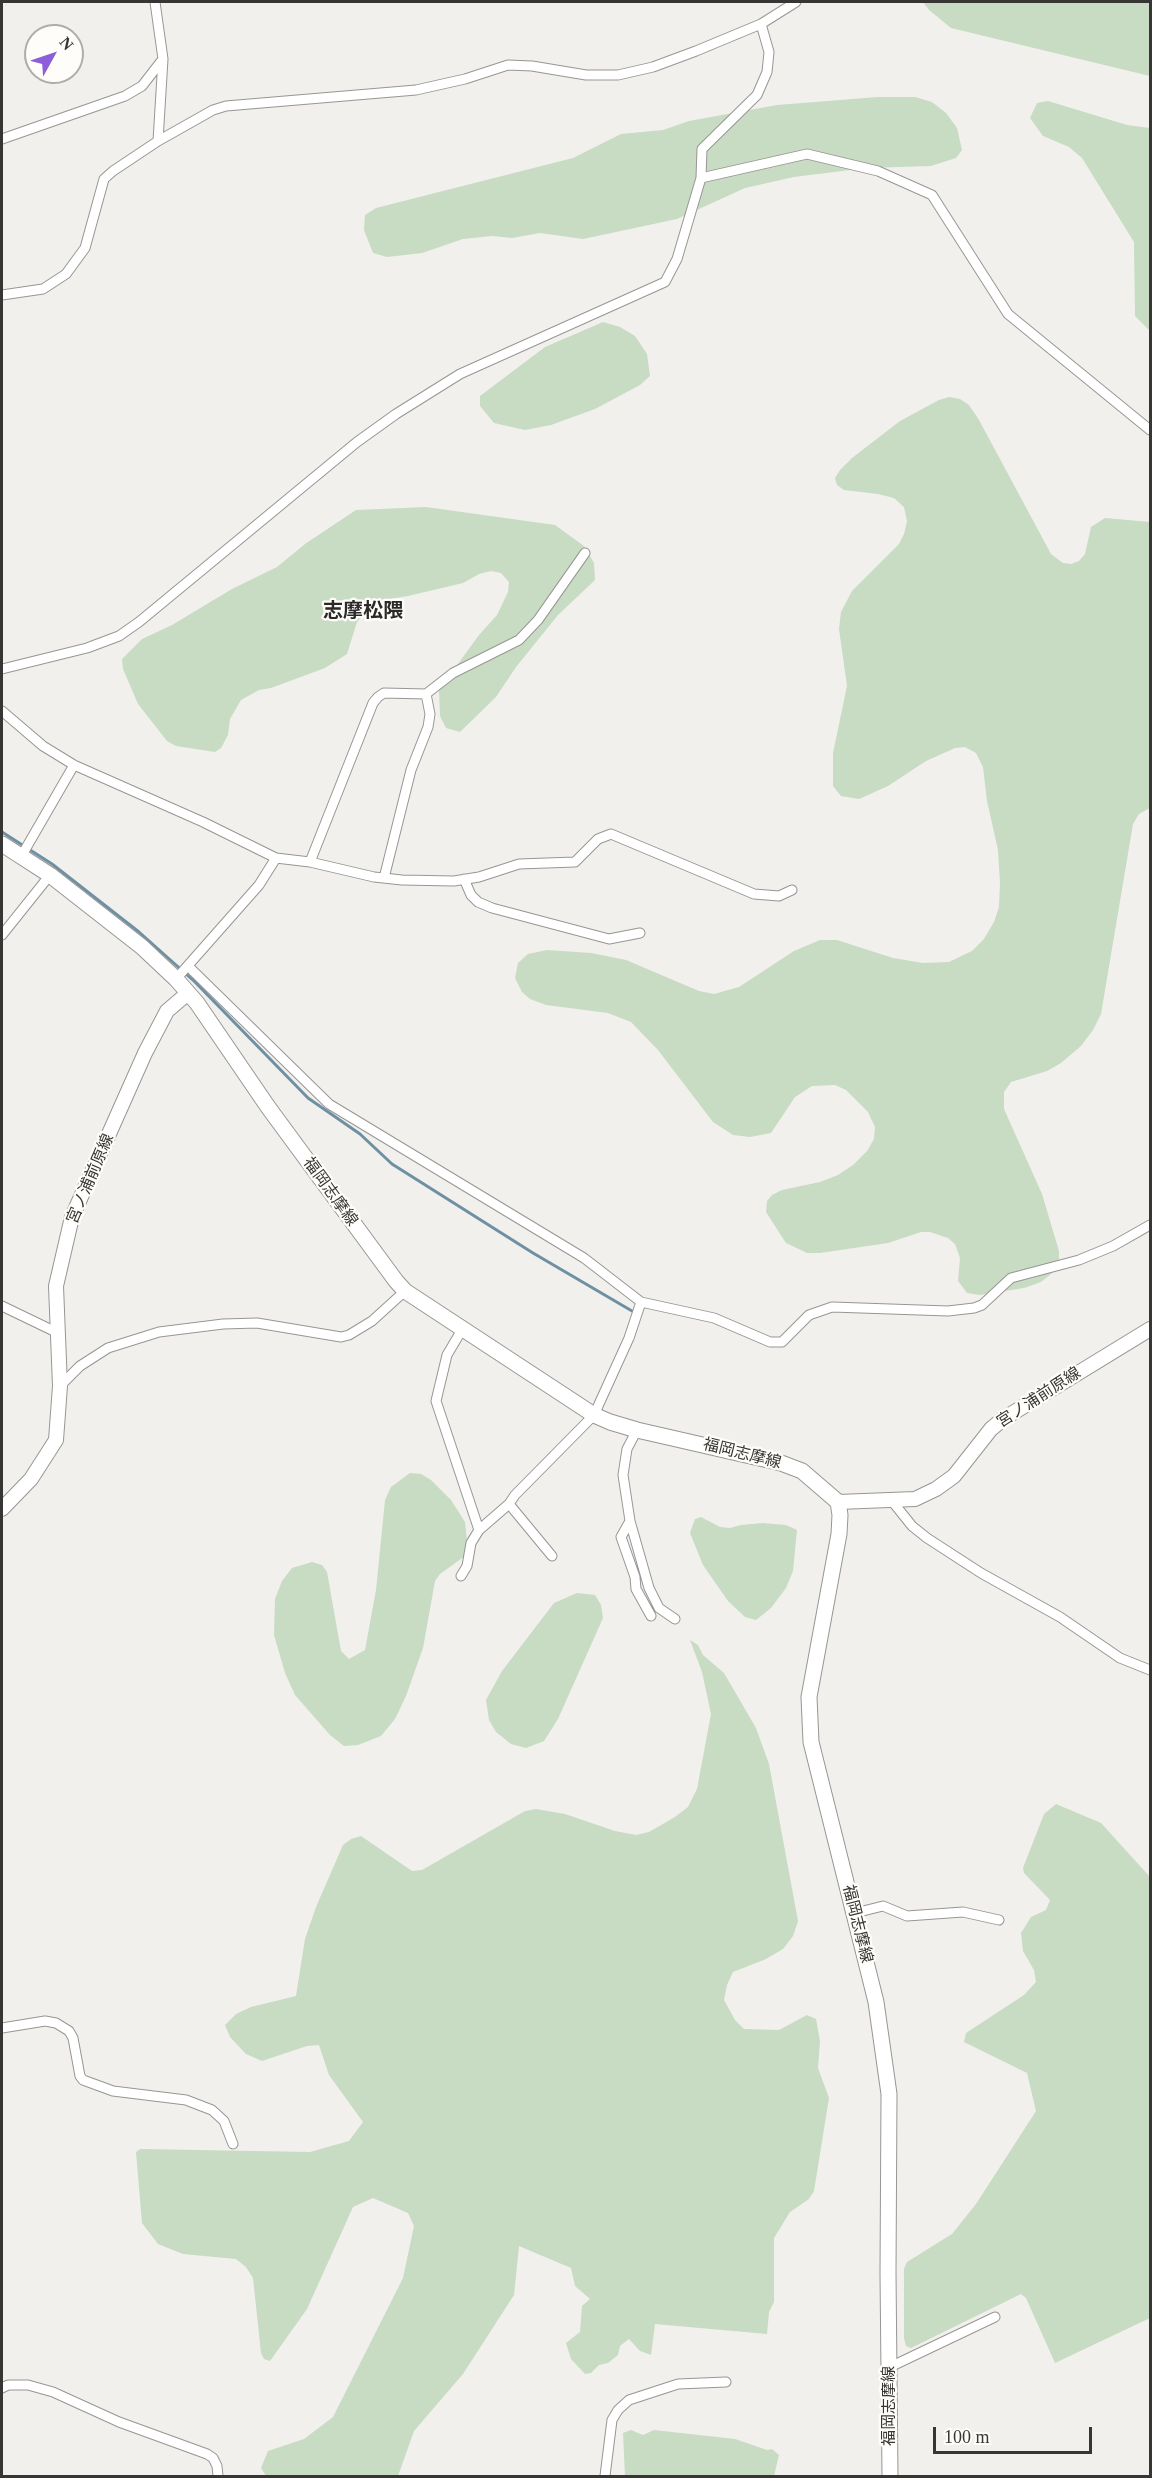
<!DOCTYPE html>
<meta charset="utf-8">
<style>
body{margin:0}
#map{position:relative;width:1152px;height:2478px;overflow:hidden;background:#f1f0ed;font-family:"Times New Roman",serif}
canvas{display:block}
.frame{position:absolute;inset:0;border:3px solid #373635;pointer-events:none}
.north{position:absolute;left:24px;top:24px;width:60px;height:60px;box-sizing:border-box;background:#fffdfa;border:2px solid #afadab;border-radius:50%;rotate:50deg;font-size:16px;font-weight:700;line-height:24px;text-align:center;color:#373635}
.north::after{content:'';display:block;margin:auto;width:21px;height:27px;background:#8c5fd9;clip-path:polygon(50% 0,100% 100%,50% 72%,0 100%)}
.scale{position:absolute;left:933px;top:2427px;width:159px;height:27px;box-sizing:border-box;border:3px solid #373635;border-top:0;padding-left:8px;font-size:18px;line-height:21px;white-space:nowrap;color:#373635;-webkit-text-stroke:4px #fffdfa;paint-order:stroke}
</style>
<div id="map">
<canvas width="1152" height="2478"></canvas>
<div class="frame"></div>
<div class="north">N</div>
<div class="scale">100 m</div>
</div>
<script>
const ctx = document.querySelector('canvas').getContext('2d');
ctx.lineJoin = 'round';
function paint(path, color) { ctx.fillStyle = color; ctx.fill(path, 'evenodd'); }
const poly = rows => new Path2D(rows.map(r => 'M' + r).join(''));
function strokePath(path, color, width, dash) { ctx.strokeStyle = color; ctx.lineWidth = width; ctx.lineCap = dash ? 'butt' : 'round'; ctx.setLineDash(dash || []); ctx.stroke(path); }
function drawText(font, color, halo, rows, align = 'center') {
  ctx.font = font + ' "Times New Roman","Noto Sans JP",serif'; ctx.lineWidth = 4.5; ctx.setLineDash([]); ctx.textBaseline = 'middle'; ctx.strokeStyle = halo; ctx.fillStyle = color; for (const [text, x, y, turn = 0] of rows) {
    ctx.save(); ctx.translate(x, y); ctx.rotate((+turn || 0) * Math.PI / 180); ctx.textAlign = isNaN(turn) ? turn : align; if (halo) ctx.strokeText(text, 0, 0); ctx.fillText(text, 0, 0); ctx.restore();
  }
}
paint(poly([
 [923,2,1150,2,1150,76,951,28,929,10],
 [878,97,915,97,932,102,946,113,957,128,962,150,956,158,931,166,866,168,794,177,745,188,677,219,583,239,540,233,512,238,492,236,463,239,422,253,387,257,373,253,364,230,365,215,376,208,573,158,621,134,663,130,689,121,777,105],
 [1048,101,1127,125,1150,128,1150,331,1135,316,1134,242,1082,158,1069,147,1043,136,1030,118,1037,103],
 [603,322,620,327,635,336,647,354,650,376,640,385,595,409,551,425,525,430,494,423,480,406,480,396,545,347],
 [949,397,960,399,969,405,979,420,1051,554,1063,563,1071,564,1079,561,1085,554,1091,527,1105,518,1150,522,1150,808,1139,814,1133,824,1101,1014,1093,1030,1081,1046,1061,1063,1047,1071,1011,1082,1004,1092,1004,1109,1042,1194,1059,1251,1059,1261,1051,1274,1041,1282,1024,1288,980,1295,967,1293,958,1281,960,1258,955,1244,948,1238,930,1232,921,1232,888,1243,820,1253,807,1253,786,1243,766,1212,767,1201,772,1195,782,1190,820,1182,838,1175,853,1165,867,1151,874,1139,875,1127,868,1112,846,1090,835,1085,812,1086,795,1097,771,1133,750,1137,733,1135,713,1122,658,1050,631,1022,608,1013,546,1005,530,999,522,992,515,978,518,963,528,954,547,950,591,953,626,960,699,991,714,994,739,987,794,951,820,940,837,940,893,958,923,963,949,962,972,951,984,939,994,922,999,907,1000,883,998,850,987,801,983,767,976,753,965,747,955,748,926,761,888,786,859,799,841,796,833,786,833,753,847,686,839,629,841,612,852,591,899,544,904,534,907,521,904,507,894,498,878,494,844,490,837,485,835,478,840,470,852,458,900,421,939,400],
 [426,507,555,525,584,546,594,563,595,580,558,615,516,667,496,697,460,732,446,728,440,716,439,690,479,635,497,615,508,592,509,582,501,573,491,571,479,574,463,583,408,596,377,601,357,622,347,654,325,668,271,688,259,690,241,700,230,719,228,735,221,748,215,752,176,746,167,741,138,704,123,669,122,659,142,639,172,625,232,589,277,567,305,544,356,510],
 [410,1473,421,1474,431,1480,451,1500,465,1522,468,1550,465,1556,440,1574,435,1581,423,1648,406,1696,395,1719,381,1736,358,1745,344,1746,330,1735,295,1695,285,1673,274,1635,275,1599,282,1581,292,1568,312,1562,322,1565,327,1572,341,1651,349,1659,365,1650,376,1590,385,1500,391,1487],
 [701,1517,720,1527,730,1528,741,1525,763,1523,786,1525,797,1530,793,1571,786,1588,771,1608,756,1620,745,1617,728,1601,703,1565,690,1533,695,1519],
 [577,1593,595,1595,601,1605,603,1618,558,1719,544,1741,526,1748,511,1744,496,1732,489,1720,486,1700,502,1671,554,1603],
 [690,1640,698,1645,703,1655,724,1673,756,1728,769,1764,798,1921,793,1936,783,1949,766,1959,733,1972,727,1985,724,2000,735,2020,744,2029,779,2030,807,2015,816,2019,820,2041,818,2068,829,2098,814,2191,809,2199,790,2212,774,2238,774,2302,769,2312,767,2334,655,2324,651,2355,640,2351,629,2339,620,2346,618,2355,608,2363,599,2365,591,2373,585,2374,571,2359,566,2343,580,2332,582,2306,590,2299,575,2286,571,2268,519,2246,514,2295,463,2374,414,2431,398,2476,266,2476,261,2468,268,2451,304,2439,333,2417,403,2278,414,2226,408,2213,373,2198,353,2207,307,2309,270,2361,264,2359,261,2353,253,2278,246,2267,236,2259,183,2254,158,2244,142,2223,136,2152,140,2149,310,2152,349,2141,363,2122,329,2075,319,2045,307,2046,262,2061,246,2054,230,2037,225,2025,236,2014,251,2007,296,1996,305,1939,316,1907,343,1845,351,1839,361,1836,412,1871,422,1870,525,1811,536,1809,565,1814,615,1831,636,1835,649,1832,675,1817,688,1807,697,1789,711,1714,702,1672],
 [1056,1804,1101,1823,1150,1877,1150,2318,1055,2363,1026,2298,1021,2294,911,2348,906,2346,904,2338,904,2269,907,2262,952,2234,976,2204,1036,2111,1027,2073,964,2042,966,2033,1024,1995,1036,1982,1034,1970,1023,1951,1021,1933,1031,1917,1046,1910,1050,1900,1024,1873,1023,1868,1044,1814],
 [631,2430,643,2435,654,2430,735,2439,767,2450,772,2449,779,2455,774,2476,625,2476,623,2433]
]), '#c8dbc3');
strokePath(poly([
 [2,832,52,864,139,932,195,982,308,1098,360,1134,392,1164,533,1253,632,1311]
]), '#6f90a2', 3);
const minor = poly([
 [155,2,163,59,158,141],
 [2,139,125,96,142,86,163,59],
 [701,178,807,154,878,171,932,195,1008,314,1150,430],
 [2,295,43,289,66,274,85,248,104,179,113,171,158,141,213,110,226,106,416,90,465,79,508,65,532,66,586,75,618,75,653,67,696,51,761,24,796,2],
 [2,669,87,648,119,636,139,622,357,442,396,414,460,374,665,282,677,259,701,178,702,149,757,95,767,72,769,52,761,24],
 [2,711,43,746,74,765,203,822,276,858,310,862,374,877,402,880,454,881,479,877,519,864,575,862,598,839,611,834,754,894,779,896,792,890],
 [22,855,74,765],
 [310,862,373,703,378,697,384,693,426,694,453,673,519,640,538,620,585,553],
 [384,878,411,770,428,727,430,714,426,694],
 [464,879,471,895,478,902,492,908,609,939,640,933],
 [2,935,50,875],
 [189,967,329,1104,584,1258,641,1302,714,1318,770,1342,782,1342,809,1315,832,1307,948,1311,974,1308,982,1305,1011,1278,1079,1260,1113,1246,1150,1225],
 [176,979,259,885,276,858],
 [2,1306,58,1333],
 [463,1328,447,1355,436,1401,479,1530],
 [60,1386,80,1366,108,1348,159,1332,223,1324,257,1323,341,1337,349,1335,372,1321,405,1291],
 [637,1430,627,1449,623,1475,630,1521,621,1537,635,1577,636,1589,651,1616],
 [892,1501,912,1526,927,1538,981,1573,1060,1617,1120,1658,1150,1670],
 [630,1521,649,1588,659,1608,675,1619],
 [552,1556,509,1504,515,1495,594,1415,629,1338,641,1302],
 [461,1576,467,1566,471,1543,479,1530,509,1504],
 [855,1913,883,1906,907,1916,963,1912,999,1920],
 [2,2028,45,2021,56,2023,69,2031,73,2038,80,2076,83,2080,113,2091,186,2100,212,2110,224,2121,233,2144],
 [890,2367,995,2317],
 [2,2388,8,2385,28,2385,53,2392,119,2422,207,2454,213,2458,217,2466,218,2476],
 [605,2476,612,2420,618,2410,629,2400,678,2384,726,2382]
]);
const secondary = poly([
 [838,1502,915,1499,936,1489,954,1476,991,1429,1003,1419,1150,1329],
 [2,1509,31,1479,56,1440,60,1386,56,1286,72,1217,145,1053,167,1011,188,993]
]);
const primary = poly([
 [2,844,50,875,142,947,176,979,197,1003,268,1107,396,1281,405,1291,594,1415,610,1422,637,1430,781,1463,802,1471,838,1502,840,1515,839,1534,809,1697,811,1742,876,2002,889,2094,888,2273,890,2476]
]);
strokePath(minor, '#989693', 11);
strokePath(secondary, '#989693', 16);
strokePath(primary, '#989693', 17);
strokePath(minor, '#fff', 9);
strokePath(secondary, '#fff', 14);
strokePath(primary, '#fff', 15);
drawText('16px', '#373635', '#fffdfa', [
 ["宮ノ浦前原線",91,1179,-67],
 ["福岡志摩線",330,1192,54],
 ["宮ノ浦前原線",1039,1398,-33],
 ["福岡志摩線",742,1454,14],
 ["福岡志摩線",857,1924,76],
 ["福岡志摩線",890,2406,-90]
]);
drawText('bold 20px', '#2a2927', '#fffdfa', [
 ["志摩松隈",363,612]
]);
</script>
